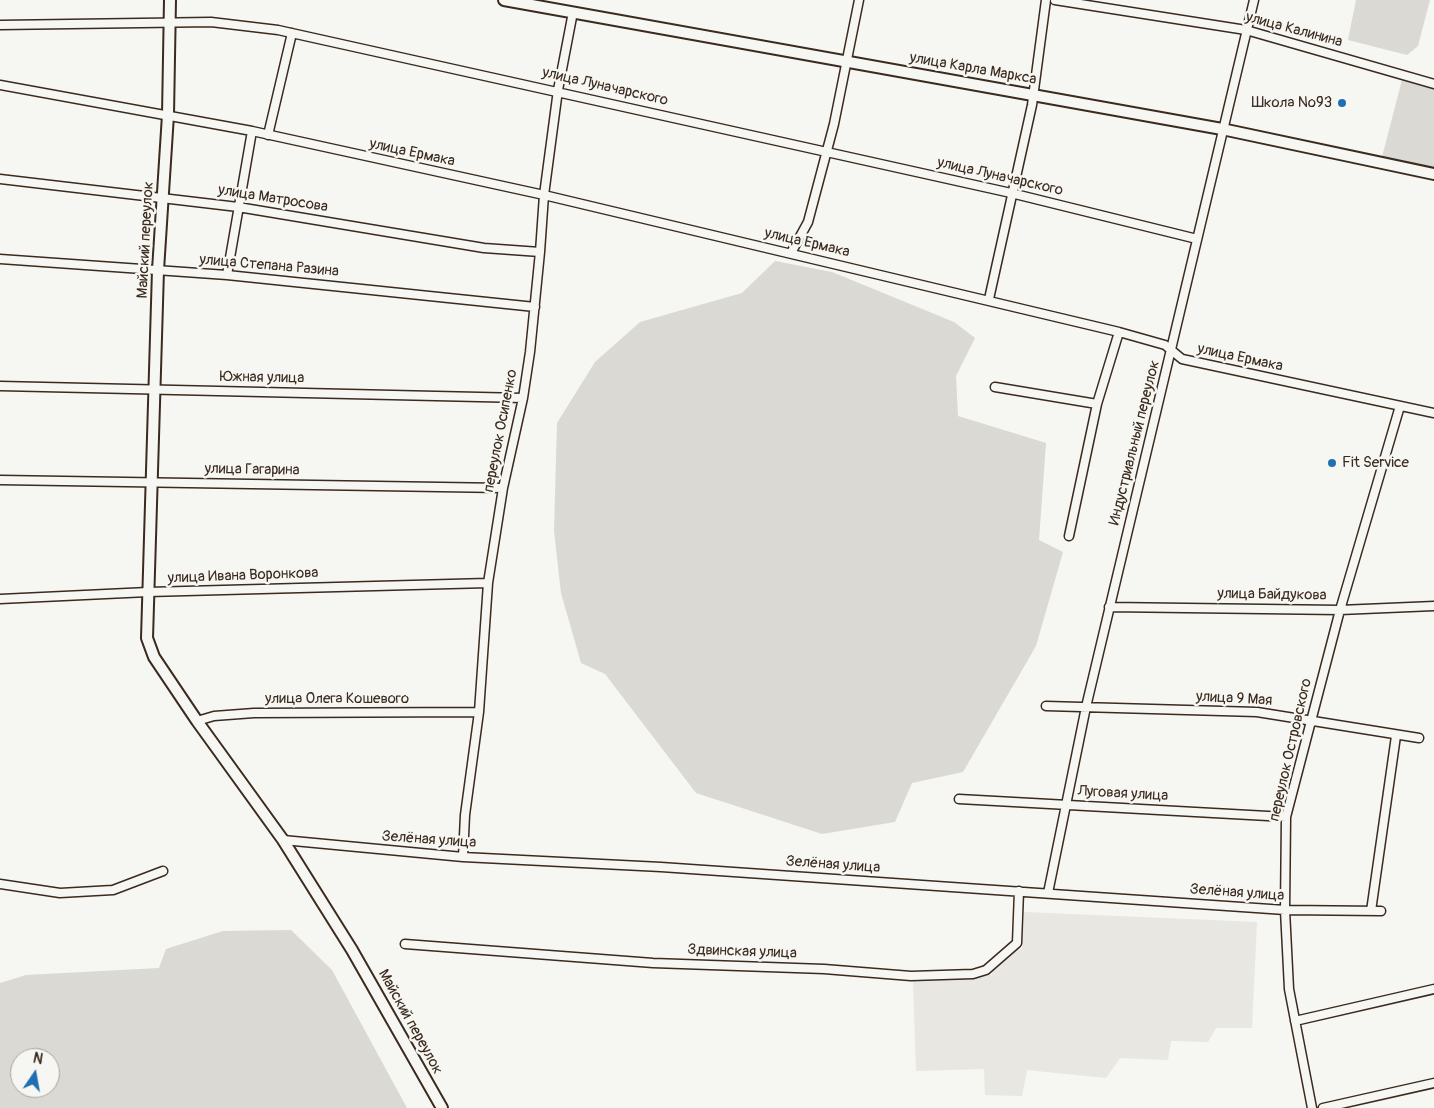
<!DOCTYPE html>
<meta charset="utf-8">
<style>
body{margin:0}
#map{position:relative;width:1434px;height:1108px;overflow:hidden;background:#f6f6f2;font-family:Pangolin,sans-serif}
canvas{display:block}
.north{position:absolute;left:10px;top:1048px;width:50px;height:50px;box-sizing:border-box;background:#f6f6f2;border:1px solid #aba49d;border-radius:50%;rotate:12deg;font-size:14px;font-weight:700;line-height:20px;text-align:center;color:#3b2a1e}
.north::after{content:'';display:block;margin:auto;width:18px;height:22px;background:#1f6fb2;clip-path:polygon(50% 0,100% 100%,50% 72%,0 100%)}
</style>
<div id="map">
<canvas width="1434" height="1108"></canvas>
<div class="north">N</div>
</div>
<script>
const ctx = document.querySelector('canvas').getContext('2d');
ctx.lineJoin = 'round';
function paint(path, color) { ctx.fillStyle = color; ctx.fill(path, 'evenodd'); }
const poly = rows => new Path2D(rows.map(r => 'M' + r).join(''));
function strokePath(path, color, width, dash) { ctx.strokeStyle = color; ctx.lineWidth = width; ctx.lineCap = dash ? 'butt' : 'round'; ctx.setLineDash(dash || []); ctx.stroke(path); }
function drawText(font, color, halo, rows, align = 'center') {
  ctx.font = font + ' Pangolin,sans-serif'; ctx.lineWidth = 5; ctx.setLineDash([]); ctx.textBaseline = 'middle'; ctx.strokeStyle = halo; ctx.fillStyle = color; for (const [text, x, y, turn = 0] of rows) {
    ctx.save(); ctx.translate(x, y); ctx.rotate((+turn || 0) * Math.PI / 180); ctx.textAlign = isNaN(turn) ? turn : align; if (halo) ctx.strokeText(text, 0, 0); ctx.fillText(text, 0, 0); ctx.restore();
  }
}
paint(poly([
 [1024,912,1257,922,1252,1028,1216,1028,1208,1042,1171,1041,1168,1060,1120,1058,1106,1078,1027,1070,1022,1096,985,1095,984,1069,916,1071,913,980,992,975,996,954,1022,949]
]), '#e8e7e2');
paint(poly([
 [1356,0,1430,0,1418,46,1407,55,1348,40],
 [1402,80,1434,89,1434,167,1382,157],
 [775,261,832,272,954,322,975,338,956,376,958,416,1046,443,1039,540,1063,552,1036,646,963,772,912,783,895,822,822,834,696,793,605,674,581,663,561,593,554,531,557,423,595,362,640,322,742,293],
 [291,930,332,970,407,1108,0,1108,0,983,26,975,159,968,166,949,223,931],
 [20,1058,50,1058,50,1088,20,1088]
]), '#dad9d3');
const minor = poly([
 [1055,0,1246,30,1434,84],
 [0,25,211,22,278,30,1011,193,1197,239],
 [0,85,252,131,544,195,1119,332,1165,345,1182,359,1434,413],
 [268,135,292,33],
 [0,179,238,207,484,248,540,252],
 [791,253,808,222,834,124,859,0],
 [0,259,227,275,535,307],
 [227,275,252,131],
 [989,299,1032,105,1046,0],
 [0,386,523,398],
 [995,387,1097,404],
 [0,480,503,488],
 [1069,536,1097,404,1119,332],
 [0,599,148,592,488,583],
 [1109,607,1340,610,1434,606],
 [1046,706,1257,712,1419,738],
 [197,721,214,716,254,713,479,712],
 [959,799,1286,817],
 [283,840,463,857,661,867,1285,910,1381,911],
 [463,857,465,815,479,712,488,583,503,488,523,398,530,352,540,252,544,195,558,90,573,12],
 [0,884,60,893,113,890,163,871],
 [1048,893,1086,707,1254,0],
 [1371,911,1396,736],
 [405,944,653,963,824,969,911,976,973,974,986,970,1017,943,1019,891],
 [1295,1021,1434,989],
 [1312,1108,1289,989,1285,910,1286,817,1340,610,1400,406],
 [1323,1108,1434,1083]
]);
const major = poly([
 [170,0,168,115,158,270,147,638,154,657,197,721,283,840,352,950,442,1108],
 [504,0,1222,129,1434,174]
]);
strokePath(minor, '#3b2a1e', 11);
strokePath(major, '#3b2a1e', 14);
strokePath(minor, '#f6f6f2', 8);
strokePath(major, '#f6f6f2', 10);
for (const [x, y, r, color] of [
 [1342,103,5,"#1f6fb2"],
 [1332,463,5,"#1f6fb2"]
]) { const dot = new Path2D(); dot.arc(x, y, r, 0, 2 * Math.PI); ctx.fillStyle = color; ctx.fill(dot); strokePath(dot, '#f6f6f2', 2); }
drawText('15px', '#3b2a1e', '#f6f6f2', [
 ["улица Калинина",1294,30,15],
 ["улица Карла Маркса",973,69,10],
 ["улица Луначарского",605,87,13],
 ["улица Ермака",412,153,12],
 ["улица Луначарского",1000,177,13],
 ["улица Матросова",273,199,9],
 ["Майский переулок",146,240,-87],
 ["улица Ермака",807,243,13],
 ["улица Степана Разина",269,266,5],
 ["улица Ермака",1240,358,12],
 ["Южная улица",262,378,1],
 ["переулок Осипенко",501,431,-79],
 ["Индустриальный переулок",1135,443,-76],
 ["улица Гагарина",252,470,1],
 ["улица Ивана Воронкова",243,576,-2],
 ["улица Байдукова",1272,595,1],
 ["улица Олега Кошевого",337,699],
 ["улица 9 Мая",1234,699,3],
 ["переулок Островского",1291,750,-77],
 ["Луговая улица",1123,794,3],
 ["Зелёная улица",429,840,4],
 ["Зелёная улица",833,865,4],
 ["Зелёная улица",1237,893,4],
 ["Здвинская улица",742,952,2],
 ["Майский переулок",410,1022,61]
]);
drawText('15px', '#3b2a1e', '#f6f6f2', [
 ["Школа №93",1332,103],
 ["Fit Service",1342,463,"left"]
], 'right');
</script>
